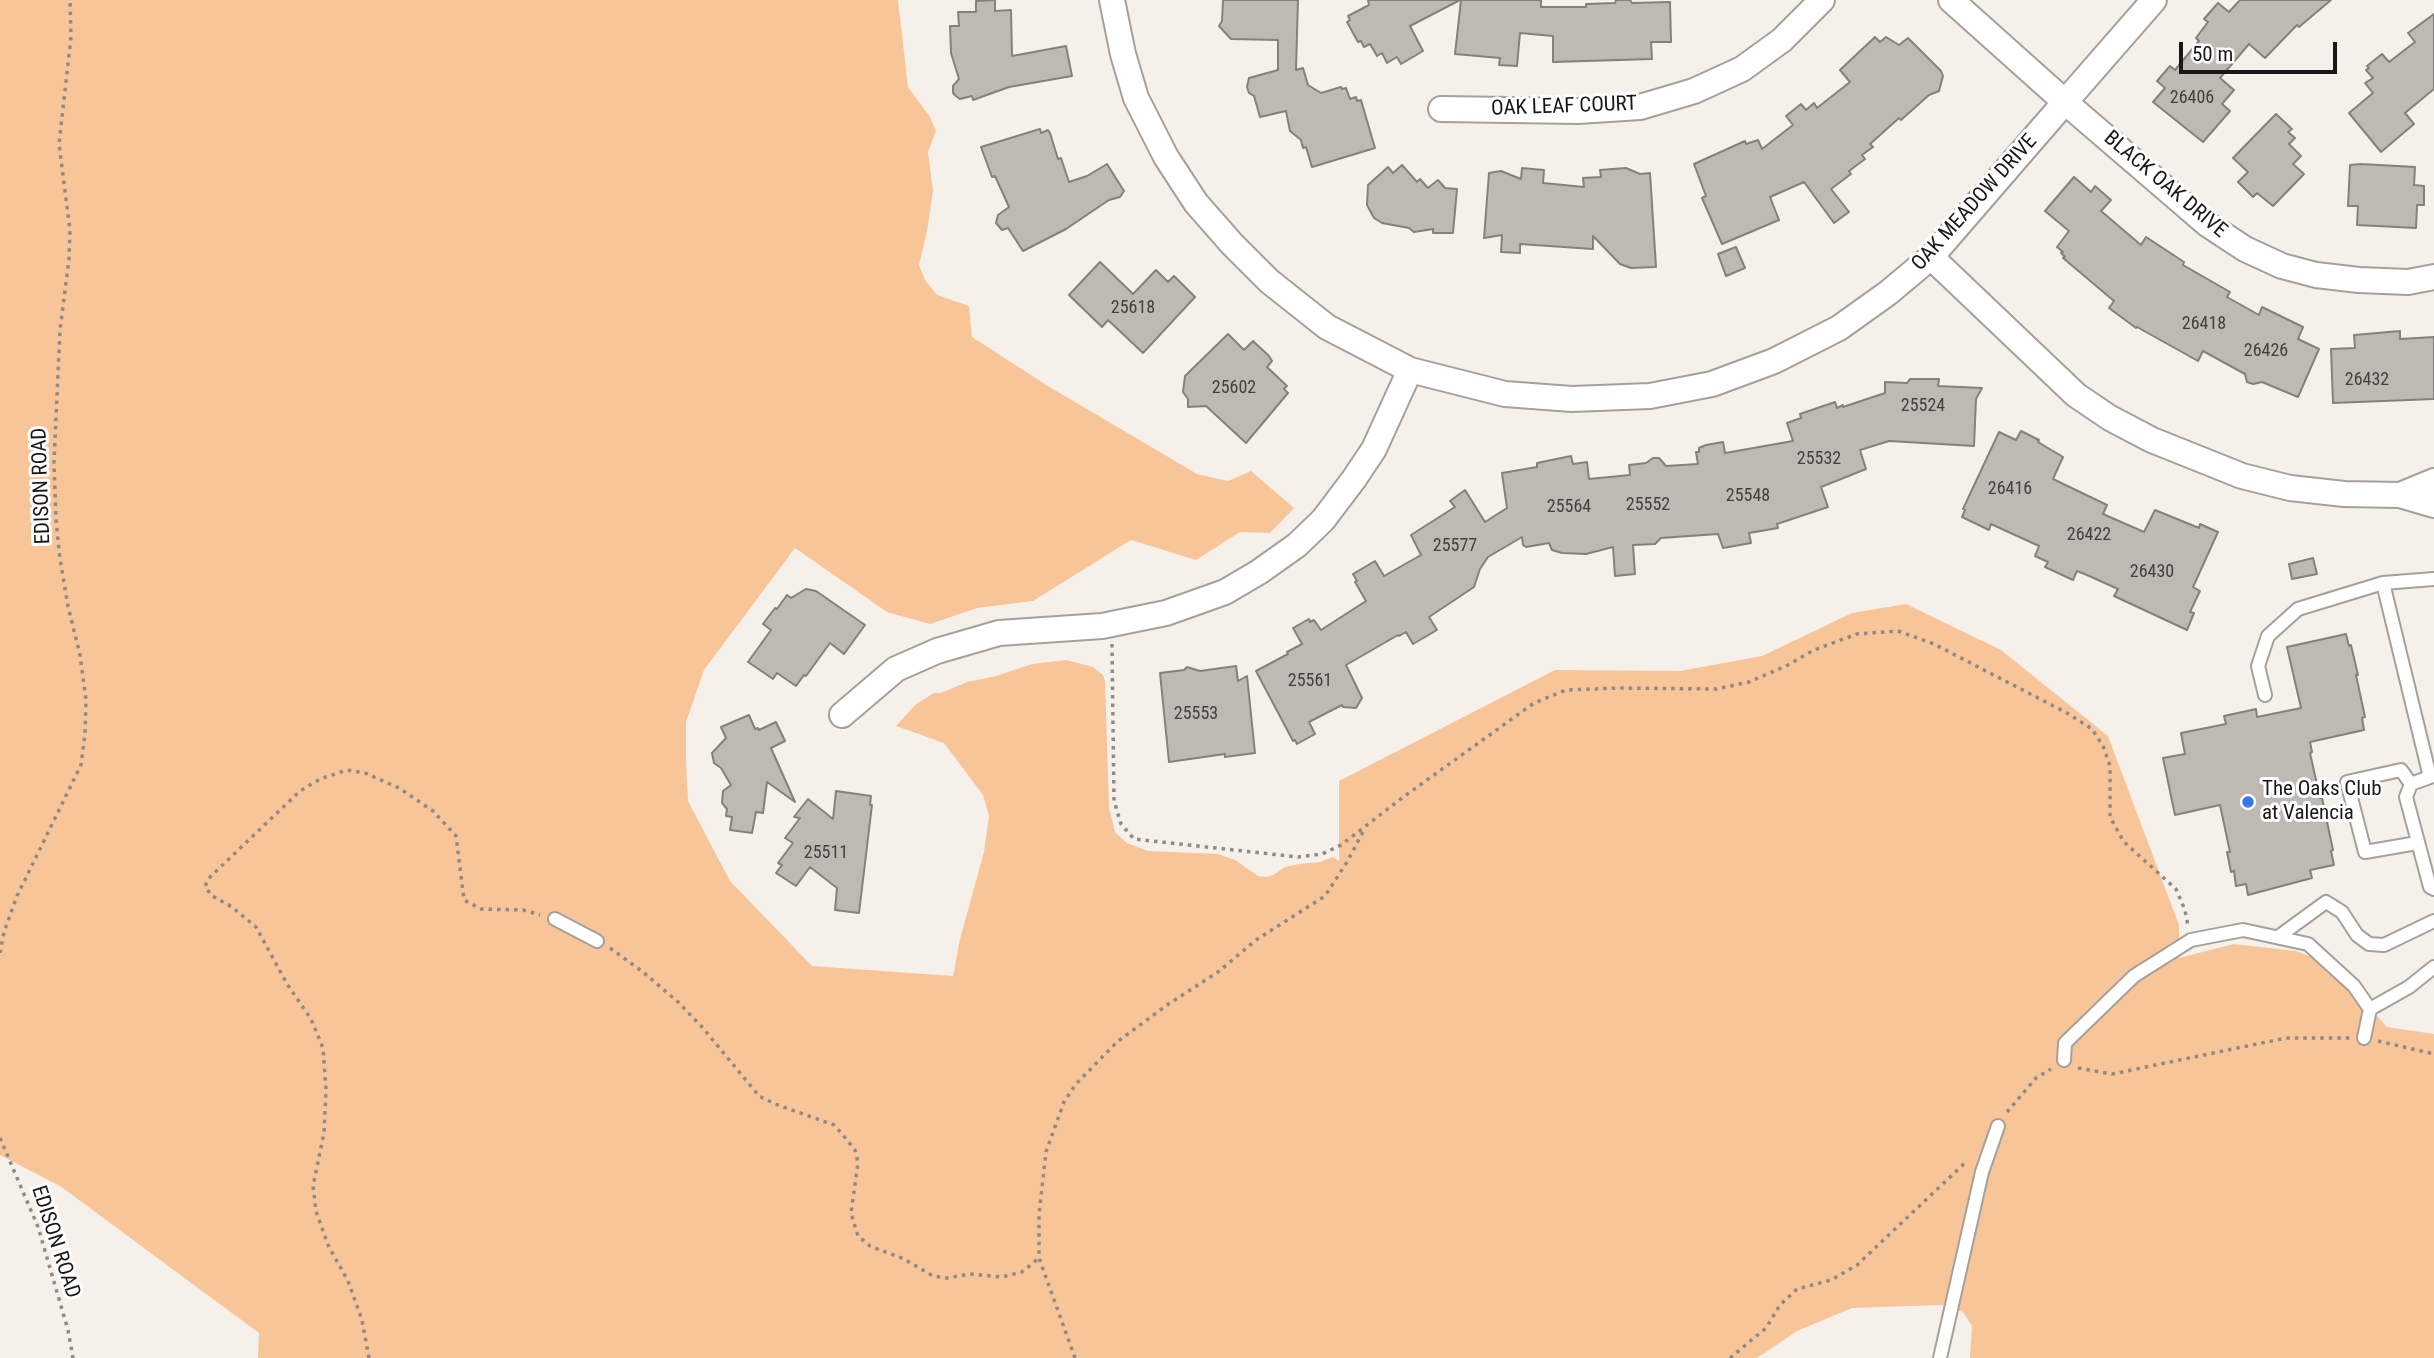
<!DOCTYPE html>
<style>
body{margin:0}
#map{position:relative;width:2434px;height:1358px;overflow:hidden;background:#f6f0ea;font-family:"Roboto Condensed",sans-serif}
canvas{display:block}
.scale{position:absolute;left:2179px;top:42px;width:158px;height:32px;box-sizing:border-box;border:4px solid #1a1716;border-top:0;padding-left:9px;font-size:21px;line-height:24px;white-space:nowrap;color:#1a1716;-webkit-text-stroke:5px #fefefe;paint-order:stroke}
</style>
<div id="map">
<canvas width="2434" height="1358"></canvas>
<div class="scale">50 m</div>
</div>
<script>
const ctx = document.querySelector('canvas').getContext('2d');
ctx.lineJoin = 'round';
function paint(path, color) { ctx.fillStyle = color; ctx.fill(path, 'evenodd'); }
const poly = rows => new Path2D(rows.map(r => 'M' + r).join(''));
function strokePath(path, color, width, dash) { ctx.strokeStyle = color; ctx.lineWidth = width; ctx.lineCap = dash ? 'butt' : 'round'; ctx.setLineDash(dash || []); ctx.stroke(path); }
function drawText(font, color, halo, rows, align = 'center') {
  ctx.font = font + ' "Roboto Condensed",sans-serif'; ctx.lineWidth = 6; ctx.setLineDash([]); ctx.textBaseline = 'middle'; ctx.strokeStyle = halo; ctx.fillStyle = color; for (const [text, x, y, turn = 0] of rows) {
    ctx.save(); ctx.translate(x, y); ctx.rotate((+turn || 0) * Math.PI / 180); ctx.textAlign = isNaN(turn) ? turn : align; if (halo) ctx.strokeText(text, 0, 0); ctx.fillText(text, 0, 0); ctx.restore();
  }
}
paint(poly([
 [0,0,898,0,908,87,930,117,936,131,928,152,933,191,927,231,919,265,925,280,937,295,969,306,972,337,1048,386,1197,474,1228,481,1251,471,1294,508,1270,533,1240,532,1196,560,1131,540,1033,601,977,608,930,624,887,612,795,548,704,670,686,722,686,760,688,801,730,881,812,966,953,976,960,939,984,852,989,816,983,795,944,743,896,726,916,704,934,693,941,693,967,682,996,676,1032,664,1066,660,1093,667,1103,675,1105,681,1109,807,1115,832,1127,843,1148,851,1218,854,1235,860,1258,876,1266,877,1273,875,1285,867,1299,864,1320,862,1333,857,1339,861,1339,781,1555,670,1680,671,1762,656,1852,613,1906,604,2001,650,2108,736,2179,925,2179,958,2234,944,2296,951,2331,965,2387,1027,2434,1034,2434,1358,1970,1358,1972,1326,1963,1312,1941,1305,1852,1308,1797,1331,1757,1358,258,1358,259,1333,60,1186,0,1155]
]), '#f8c599');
const building = poly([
 [995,0,995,11,1011,10,1012,56,1066,46,1072,76,1009,87,973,100,972,96,960,99,956,96,953,93,953,86,959,79,951,53,950,26,959,26,958,12,976,12,976,1,995,0],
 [1223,0,1298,0,1296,70,1303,68,1308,85,1321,93,1341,87,1342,89,1346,88,1350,99,1356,97,1357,101,1361,100,1375,148,1312,167,1306,147,1303,148,1301,140,1290,131,1286,111,1260,117,1254,96,1249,93,1247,87,1249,78,1278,70,1278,40,1231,39,1219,26,1222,21,1223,0],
 [1368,0,1460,0,1410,26,1423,51,1401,64,1397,57,1387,63,1382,53,1377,56,1370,44,1364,47,1361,41,1358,42,1347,22,1350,20,1348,16,1369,5,1368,0],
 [1461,0,1541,0,1541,7,1586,7,1586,4,1615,3,1616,0,1630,0,1632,3,1670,2,1671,42,1651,42,1652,59,1553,62,1553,36,1520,33,1517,66,1499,65,1500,58,1455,54,1461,0],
 [2240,0,2331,0,2299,27,2297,25,2265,58,2249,44,2220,78,2234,90,2222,104,2230,111,2203,142,2153,102,2165,88,2157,81,2170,66,2175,70,2199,41,2196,38,2208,22,2204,19,2218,3,2229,12,2240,0],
 [2434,14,2434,89,2405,113,2414,124,2381,152,2349,113,2373,93,2365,83,2373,78,2366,70,2369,68,2367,66,2382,54,2389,62,2415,42,2408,33,2434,14],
 [1875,37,1880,42,1886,37,1899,45,1908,38,1941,71,1943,76,1939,91,1929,95,1901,120,1899,118,1870,144,1873,147,1862,155,1865,159,1849,171,1851,174,1831,189,1849,212,1834,223,1804,182,1770,197,1779,220,1722,244,1702,198,1706,196,1694,164,1745,141,1746,144,1758,140,1762,149,1793,125,1786,116,1801,104,1806,110,1814,103,1817,108,1850,82,1840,70,1875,37],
 [2276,114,2292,129,2288,132,2295,138,2289,144,2301,156,2293,164,2304,174,2273,206,2257,193,2253,197,2238,182,2248,172,2233,158,2276,114],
 [1040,129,1041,133,1048,130,1050,133,1058,159,1061,158,1069,182,1087,176,1107,164,1124,191,1120,197,1109,200,1066,229,1023,251,1008,228,1002,230,996,223,998,215,1009,207,995,176,992,177,981,147,1040,129],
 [2361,164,2415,167,2414,185,2424,186,2424,205,2417,205,2416,228,2357,225,2358,206,2348,206,2350,165,2361,164],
 [1402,165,1417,182,1420,179,1428,188,1438,180,1445,188,1457,189,1453,233,1433,233,1433,229,1414,232,1409,228,1382,223,1374,218,1367,205,1368,185,1388,167,1393,173,1402,165],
 [1522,168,1544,170,1543,183,1584,187,1583,178,1601,177,1600,170,1626,168,1640,174,1650,173,1656,267,1631,268,1620,264,1593,236,1593,249,1520,244,1520,253,1501,252,1502,235,1484,238,1489,173,1501,171,1521,179,1522,168],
 [2074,177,2091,192,2095,186,2111,200,2101,211,2141,245,2146,237,2184,262,2183,265,2230,292,2227,297,2259,315,2262,307,2303,327,2298,339,2319,349,2298,397,2262,382,2253,384,2247,382,2245,374,2203,351,2198,361,2137,327,2136,328,2109,308,2114,301,2063,258,2065,257,2061,253,2063,252,2057,247,2069,231,2045,211,2074,177],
 [1736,247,1745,268,1726,276,1718,254,1736,247],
 [1100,262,1133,294,1156,270,1168,282,1174,276,1195,297,1143,353,1108,320,1102,327,1069,295,1100,262],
 [2400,331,2400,339,2434,337,2434,399,2333,403,2331,349,2355,348,2354,335,2400,331],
 [1228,334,1244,350,1253,341,1269,356,1272,361,1267,367,1287,386,1284,389,1288,393,1246,443,1206,406,1188,407,1188,399,1183,392,1185,376,1228,334],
 [1910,379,1939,379,1938,386,1982,388,1976,399,1974,446,1889,441,1860,450,1866,469,1821,487,1828,507,1777,524,1778,528,1749,533,1751,543,1723,548,1718,534,1661,538,1655,544,1633,545,1635,574,1615,576,1613,547,1586,554,1562,553,1552,550,1549,543,1526,547,1523,545,1522,537,1488,557,1480,569,1474,587,1429,617,1437,630,1413,644,1406,632,1399,636,1398,635,1346,665,1362,698,1356,708,1343,707,1342,705,1309,722,1315,734,1297,744,1295,740,1293,741,1256,671,1288,654,1287,652,1302,644,1293,628,1309,619,1310,622,1314,620,1321,630,1366,601,1355,582,1357,581,1353,574,1375,561,1384,576,1421,555,1411,535,1455,507,1450,501,1465,490,1485,522,1507,508,1502,473,1537,467,1537,463,1571,456,1573,464,1587,462,1589,479,1630,475,1629,465,1646,463,1653,458,1659,458,1666,466,1698,464,1696,452,1699,452,1699,448,1706,445,1723,442,1725,453,1793,441,1787,423,1801,418,1800,414,1835,402,1837,408,1843,405,1843,407,1885,393,1885,382,1907,383,1910,379],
 [2021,431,2039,440,2038,442,2063,457,2053,479,2107,505,2103,514,2144,532,2155,510,2199,528,2200,524,2218,532,2193,587,2200,591,2190,612,2194,613,2187,630,2114,596,2118,589,2087,575,2077,571,2073,580,2045,567,2048,562,2035,556,2039,546,1991,524,1989,530,1962,517,1965,510,1963,509,1999,432,2016,440,2021,431],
 [2313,558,2317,574,2292,579,2289,564,2313,558],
 [806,589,816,591,865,625,844,654,830,643,806,676,804,675,796,686,777,673,773,679,748,662,771,630,763,624,775,608,777,609,787,595,791,598,806,589],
 [2346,634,2349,646,2351,645,2358,675,2356,675,2365,717,2362,718,2364,730,2310,742,2312,752,2310,753,2320,798,2322,798,2333,850,2331,851,2334,865,2310,870,2312,878,2248,895,2246,884,2236,886,2234,871,2231,872,2227,852,2230,852,2220,805,2175,815,2163,758,2185,754,2181,733,2226,724,2224,716,2256,709,2257,717,2301,708,2287,647,2346,634],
 [1236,666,1238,681,1247,676,1255,753,1225,757,1225,754,1169,762,1160,673,1184,670,1187,667,1200,671,1236,666],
 [749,715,755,729,758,728,759,730,776,722,785,741,771,748,795,802,767,782,763,813,756,812,752,833,730,830,732,817,726,816,727,809,722,803,723,791,731,785,721,768,714,763,712,753,726,738,721,727,749,715],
 [836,791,871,796,870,805,872,805,859,913,835,910,837,888,810,867,796,886,776,873,782,865,778,863,793,843,785,838,800,818,794,817,808,799,833,819,836,791]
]);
paint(building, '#bfb9b4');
strokePath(building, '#86807c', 2);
const lane = poly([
 [2434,579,2383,583,2430,777,2434,776],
 [2265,695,2258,666,2268,636,2298,609,2383,583],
 [2430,777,2411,784,2406,797,2430,887,2434,889],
 [2411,784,2401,770,2347,782,2365,852,2417,843],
 [555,919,597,941],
 [2278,937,2326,902,2342,912,2357,935,2369,944,2384,945,2434,921],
 [2370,1009,2409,987,2434,967],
 [2064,1060,2065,1043,2134,976,2191,940,2243,930,2308,944,2354,986,2370,1009,2364,1038],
 [1940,1358,1982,1172,1998,1126]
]);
const street = poly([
 [1112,0,1123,54,1136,98,1166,157,1196,203,1232,244,1269,281,1327,327,1410,370,1505,394,1572,399,1650,396,1712,384,1774,361,1839,328,1888,293,1931,257,2065,102,1951,0],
 [2154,0,2065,102,2207,224,2245,249,2282,266,2316,275,2359,280,2408,282,2434,277],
 [1441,109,1578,111,1640,107,1694,91,1742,69,1782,40,1822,0],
 [1931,257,2076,395,2110,418,2152,440,2242,476,2290,488,2344,494,2400,495,2434,505],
 [2400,495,2434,481],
 [842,715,896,669,937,651,999,633,1102,626,1166,613,1225,592,1259,572,1297,545,1323,520,1354,479,1374,449,1410,370]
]);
strokePath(lane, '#a6a09b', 16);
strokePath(street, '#a6a09b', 28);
strokePath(poly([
 [1112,644,1114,801,1121,824,1134,839,1298,857,1322,854,1341,845,1402,798,1534,703,1566,690,1619,688,1716,689,1749,682,1786,666,1814,650,1857,634,1898,631,1934,644,2067,713,2092,729,2103,746,2110,766,2110,817,2124,842,2176,889,2185,910,2188,926],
 [610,948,643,972,678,1002,703,1028,759,1096,775,1104,834,1125,843,1135,855,1150,858,1163,851,1213,858,1236,870,1246,904,1259,933,1276,947,1278,970,1274,1002,1277,1022,1272,1039,1258],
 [0,953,4,932,17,896,81,765,85,734,86,700,80,655,68,606,60,559,56,520,54,462,60,330,69,259,70,230,59,144,71,37,70,0],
 [2378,1041,2434,1054],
 [2078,1068,2112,1074,2286,1038,2350,1038],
 [2007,1112,2036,1078,2051,1069],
 [0,1138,38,1227,68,1330,73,1358],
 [369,1358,362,1320,348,1281,328,1245,316,1211,313,1186,324,1133,326,1090,323,1048,311,1019,287,984,256,927,232,907,211,895,205,886,210,877,300,791,320,779,347,770,365,773,399,788,433,811,456,836,464,900,481,909,523,910,540,915],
 [1075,1358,1039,1258,1039,1214,1046,1152,1064,1102,1076,1084,1117,1042,1167,1005,1218,972,1256,940,1325,896,1347,862,1365,828],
 [1730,1358,1766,1328,1780,1305,1797,1289,1831,1280,1857,1265,1967,1161]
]), '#8e8a86', 3.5, [3.5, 5]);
strokePath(lane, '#fff', 12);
strokePath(street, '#fff', 24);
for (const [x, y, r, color] of [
 [2248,802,7,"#3678e6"]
]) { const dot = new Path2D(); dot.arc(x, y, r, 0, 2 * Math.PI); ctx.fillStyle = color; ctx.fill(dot); strokePath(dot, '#fefefe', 2.5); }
drawText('18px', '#43403e', null, [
 ["26406",2192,98],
 ["25618",1133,308],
 ["26418",2204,324],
 ["26426",2266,351],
 ["26432",2367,380],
 ["25602",1234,388],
 ["25524",1923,406],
 ["25532",1819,459],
 ["26416",2010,489],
 ["25548",1748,496],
 ["25552",1648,505],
 ["25564",1569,507],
 ["26422",2089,535],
 ["25577",1455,546],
 ["26430",2152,572],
 ["25561",1310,681],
 ["25553",1196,714],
 ["25511",826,853]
]);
drawText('21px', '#1a1716', '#fefefe', [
 ["OAK LEAF COURT",1564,107,-2],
 ["BLACK OAK DRIVE",2165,185,40],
 ["OAK MEADOW DRIVE",1975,203,-48],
 ["EDISON ROAD",42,486,-92],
 ["EDISON ROAD",55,1242,72]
]);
drawText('21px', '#1a1716', '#fefefe', [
 ["The Oaks Club",2262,790],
 ["at Valencia",2262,814]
], 'left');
</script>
